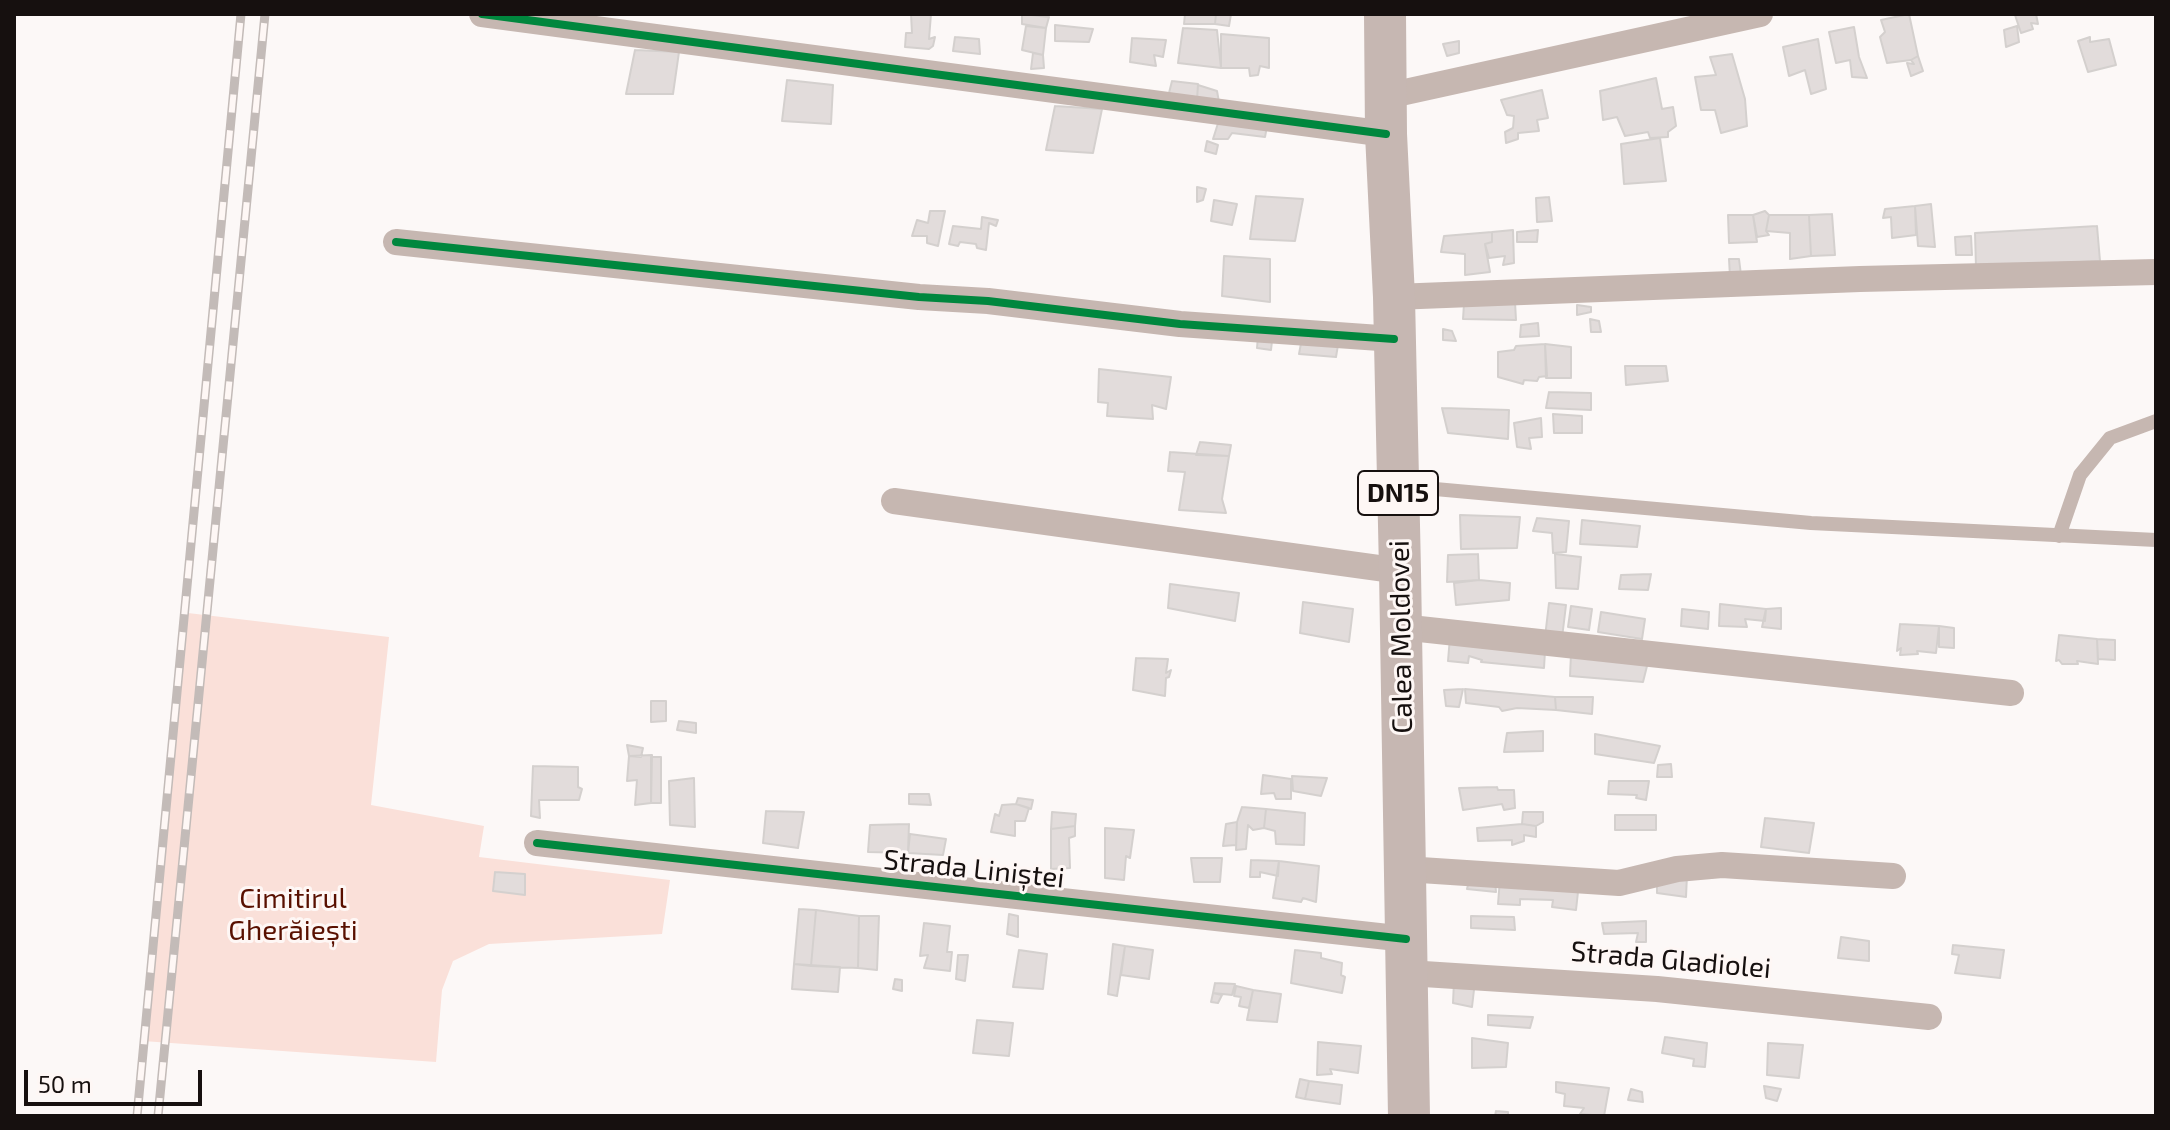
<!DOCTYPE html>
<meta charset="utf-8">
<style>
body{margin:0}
#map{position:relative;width:2170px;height:1130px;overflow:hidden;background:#fcf8f7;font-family:"Exo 2",sans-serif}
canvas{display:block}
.frame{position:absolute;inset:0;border:16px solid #16100f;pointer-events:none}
.scale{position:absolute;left:24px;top:1070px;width:178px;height:36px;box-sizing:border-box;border:4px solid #16100f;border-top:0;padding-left:10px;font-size:24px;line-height:28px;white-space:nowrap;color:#16100f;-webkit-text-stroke:6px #fef7f5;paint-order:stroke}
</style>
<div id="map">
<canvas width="2170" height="1130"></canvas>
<div class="frame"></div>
<div class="scale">50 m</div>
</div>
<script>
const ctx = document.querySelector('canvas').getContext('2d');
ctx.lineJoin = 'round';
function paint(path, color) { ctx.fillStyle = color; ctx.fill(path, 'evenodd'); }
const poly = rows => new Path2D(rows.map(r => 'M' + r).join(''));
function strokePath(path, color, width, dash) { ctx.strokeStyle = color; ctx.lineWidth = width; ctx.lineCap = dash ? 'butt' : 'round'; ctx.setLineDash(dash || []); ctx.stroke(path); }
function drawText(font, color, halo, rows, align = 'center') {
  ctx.font = font + ' "Exo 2",sans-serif'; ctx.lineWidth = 6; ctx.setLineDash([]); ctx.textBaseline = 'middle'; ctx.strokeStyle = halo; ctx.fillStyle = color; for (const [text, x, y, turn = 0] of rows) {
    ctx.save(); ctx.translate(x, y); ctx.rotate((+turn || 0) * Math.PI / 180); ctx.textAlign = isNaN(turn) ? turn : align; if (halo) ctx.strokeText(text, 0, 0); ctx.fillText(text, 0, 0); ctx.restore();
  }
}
paint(poly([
 [188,613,389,637,371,805,484,826,479,857,670,880,662,934,489,944,453,961,442,990,436,1062,143,1041,167,792]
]), '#fae0d9');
const building = poly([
 [911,14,931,14,929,39,935,37,933,46,929,49,905,47,906,33,912,33,911,14],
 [1022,14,1049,17,1046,28,1022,24,1022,14],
 [1185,14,1216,14,1215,24,1184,24,1185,14],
 [1216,14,1231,14,1229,26,1215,24,1216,14],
 [1909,14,1918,56,1911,60,1887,63,1880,37,1885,32,1881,20,1909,14],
 [2019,14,2036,14,2038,24,2031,23,2033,29,2021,33,2015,15,2019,14],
 [1055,25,1093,29,1089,42,1055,41,1055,25],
 [1026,26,1046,28,1043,55,1022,50,1026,26],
 [2017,26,2019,42,2006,47,2004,30,2017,26],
 [1854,27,1859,57,1867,78,1852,77,1850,60,1836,63,1829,32,1854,27],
 [1183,28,1217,30,1221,68,1178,63,1183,28],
 [1221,34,1269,38,1269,68,1260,66,1258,75,1250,76,1249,68,1221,68,1221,34],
 [955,37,979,39,980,54,953,51,955,37],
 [2090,37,2090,42,2109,39,2116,65,2088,72,2078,41,2090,37],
 [1132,38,1166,40,1163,57,1154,55,1156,66,1130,62,1132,38],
 [1818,39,1826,89,1811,94,1805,70,1789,76,1783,47,1818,39],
 [1459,41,1459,53,1447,56,1443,44,1459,41],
 [635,50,679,52,673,94,626,94,635,50],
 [1033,53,1043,55,1044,68,1031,69,1033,53],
 [1732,54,1745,99,1747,126,1721,133,1715,110,1701,110,1695,77,1716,75,1710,57,1732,54],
 [1918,56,1923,71,1911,76,1907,63,1914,64,1911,60,1918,56],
 [1656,78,1662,109,1673,107,1676,126,1668,132,1668,137,1650,138,1648,132,1625,136,1617,117,1603,120,1600,91,1656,78],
 [787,80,833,85,831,124,782,121,787,80],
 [1172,81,1198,84,1197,100,1168,97,1172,81],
 [1198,85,1217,91,1219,102,1197,100,1198,85],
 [1542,90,1548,118,1537,120,1539,131,1518,133,1518,139,1506,143,1505,132,1513,128,1514,116,1507,115,1501,100,1542,90],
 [1055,106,1102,109,1093,153,1046,150,1055,106],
 [1220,117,1268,121,1265,137,1232,133,1228,139,1213,139,1220,117],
 [1660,138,1666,181,1624,184,1621,144,1660,138],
 [1207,141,1218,145,1216,154,1205,151,1207,141],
 [1197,187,1206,189,1203,200,1197,202,1197,187],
 [1256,196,1303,199,1295,241,1250,239,1256,196],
 [1549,197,1552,221,1537,222,1536,198,1549,197],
 [1214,200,1237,204,1232,225,1211,221,1214,200],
 [1931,204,1935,247,1918,246,1915,206,1931,204],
 [1915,206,1916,235,1892,238,1891,217,1883,218,1885,209,1915,206],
 [930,211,945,211,938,246,927,243,927,236,912,236,917,220,928,223,930,211],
 [1765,211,1769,215,1766,231,1769,235,1757,237,1753,215,1765,211],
 [1832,214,1835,255,1811,256,1809,215,1832,214],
 [1728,215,1753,215,1757,242,1729,243,1728,215],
 [1769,215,1809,215,1811,256,1790,259,1790,233,1766,231,1769,215],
 [982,217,998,220,996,226,989,223,986,250,977,248,976,244,960,242,958,246,949,244,953,226,981,229,982,217],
 [2097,226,2100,261,1976,267,1975,233,2097,226],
 [1513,230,1514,263,1503,265,1505,256,1489,258,1485,244,1492,242,1492,232,1513,230],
 [1538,230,1537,242,1517,242,1517,232,1538,230],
 [1492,232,1492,242,1485,244,1490,272,1465,275,1465,254,1441,252,1444,236,1492,232],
 [1971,236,1972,255,1956,255,1955,237,1971,236],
 [1224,256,1270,259,1270,302,1222,296,1224,256],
 [1729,259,1739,259,1741,275,1730,277,1729,259],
 [1515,302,1516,320,1463,319,1464,304,1515,302],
 [1577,305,1591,307,1591,312,1577,315,1577,305],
 [1590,319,1599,321,1601,332,1591,332,1590,319],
 [1305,322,1341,327,1336,357,1299,354,1305,322],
 [1538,323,1539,336,1520,337,1521,325,1538,323],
 [1259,324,1274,324,1271,350,1257,348,1259,324],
 [1443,329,1452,331,1456,341,1443,340,1443,329],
 [1545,344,1547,376,1539,377,1537,381,1524,380,1523,384,1498,377,1498,352,1514,350,1516,346,1545,344],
 [1545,344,1571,347,1571,378,1546,378,1545,344],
 [1625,366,1666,366,1668,381,1626,385,1625,366],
 [1099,369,1171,377,1166,409,1152,405,1153,419,1107,416,1108,403,1098,402,1099,369],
 [1549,392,1591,393,1591,410,1546,408,1549,392],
 [1442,408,1509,410,1508,439,1448,433,1442,408],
 [1553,414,1582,416,1582,433,1554,433,1553,414],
 [1541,418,1542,437,1529,438,1531,449,1517,447,1514,423,1541,418],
 [1200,442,1231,445,1229,456,1196,455,1200,442],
 [1170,452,1229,456,1222,499,1226,513,1179,510,1185,472,1168,471,1170,452],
 [1460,515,1520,517,1517,548,1461,549,1460,515],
 [1537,518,1569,521,1566,552,1553,553,1552,533,1533,531,1537,518],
 [1582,520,1640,526,1637,547,1580,544,1582,520],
 [1478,554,1479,580,1447,582,1448,555,1478,554],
 [1555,554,1581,557,1578,589,1556,588,1555,554],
 [1651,574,1648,590,1619,589,1621,575,1651,574],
 [1479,580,1510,583,1509,600,1456,605,1454,583,1479,580],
 [1170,584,1239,593,1235,621,1168,608,1170,584],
 [1303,602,1353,609,1349,642,1300,633,1303,602],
 [1549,603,1566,605,1562,638,1545,637,1549,603],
 [1720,604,1766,609,1765,621,1745,619,1747,627,1719,626,1720,604],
 [1571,606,1592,609,1589,630,1568,627,1571,606],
 [1781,608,1781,629,1762,627,1766,609,1781,608],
 [1682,609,1709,612,1708,629,1681,626,1682,609],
 [1601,612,1645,619,1642,639,1598,632,1601,612],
 [1900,624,1939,626,1936,653,1917,651,1918,654,1900,655,1901,648,1897,651,1900,624],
 [1939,626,1954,628,1954,648,1939,647,1939,626],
 [2059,635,2097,639,2098,664,2077,661,2078,664,2062,664,2059,660,2056,661,2059,635],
 [1450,637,1545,651,1544,668,1481,662,1482,660,1469,656,1468,663,1448,661,1450,637],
 [2097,639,2115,640,2115,660,2098,659,2097,639],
 [1571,654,1648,662,1643,682,1570,676,1571,654],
 [1136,658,1168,659,1166,673,1171,670,1169,677,1166,678,1165,696,1133,690,1136,658],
 [1463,689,1459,707,1446,706,1444,690,1463,689],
 [1465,689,1555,697,1556,710,1517,708,1502,711,1499,707,1466,703,1465,689],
 [1555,697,1593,697,1592,714,1556,710,1555,697],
 [651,701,666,701,666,721,651,722,651,701],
 [679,721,696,723,696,733,677,730,679,721],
 [1543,731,1543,751,1504,752,1507,733,1543,731],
 [1595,734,1660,746,1654,763,1595,754,1595,734],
 [627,745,643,748,641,757,629,756,627,745],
 [652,755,651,803,635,805,637,780,627,781,629,756,652,755],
 [651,757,661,757,661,803,651,803,651,757],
 [1671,764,1672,777,1657,777,1658,765,1671,764],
 [533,766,578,767,578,787,582,789,579,800,539,800,540,818,531,816,533,766],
 [1263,775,1291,779,1291,799,1276,799,1274,793,1261,794,1263,775],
 [1292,776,1327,778,1321,796,1293,791,1292,776],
 [694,778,695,827,670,825,669,781,694,778],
 [1609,781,1649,781,1646,800,1636,798,1637,795,1608,794,1609,781],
 [1497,787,1498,790,1514,790,1515,808,1504,810,1502,804,1463,810,1459,788,1497,787],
 [909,794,929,794,931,805,909,804,909,794],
 [1018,798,1033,800,1031,809,1016,804,1018,798],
 [1016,804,1029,808,1025,821,1015,821,1015,836,991,832,995,814,999,816,1002,805,1016,804],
 [1242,807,1266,809,1264,828,1253,830,1248,825,1246,849,1236,850,1237,822,1242,807],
 [1266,809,1305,813,1304,845,1276,844,1275,831,1264,828,1266,809],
 [766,811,804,812,798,848,763,843,766,811],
 [1052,812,1076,814,1075,826,1051,829,1052,812],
 [1523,812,1543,812,1543,822,1536,826,1522,824,1523,812],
 [1615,815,1656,815,1656,830,1615,830,1615,815],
 [1765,818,1814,823,1809,853,1761,847,1765,818],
 [1237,822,1236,845,1223,846,1226,824,1237,822],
 [909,824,908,853,868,852,870,825,909,824],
 [1522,824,1536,826,1536,837,1524,835,1524,841,1512,845,1512,840,1478,841,1477,828,1522,824],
 [1075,826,1075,836,1069,838,1070,868,1051,869,1051,829,1075,826],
 [1105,828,1134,830,1130,858,1126,856,1124,880,1105,878,1105,828],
 [910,834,946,839,943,855,908,853,910,834],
 [1191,858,1222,858,1220,882,1194,882,1191,858],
 [1251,860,1279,861,1278,876,1260,872,1260,877,1250,877,1251,860],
 [1279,861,1319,866,1316,902,1303,898,1301,902,1273,898,1279,861],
 [495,872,525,874,525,895,493,891,495,872],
 [1687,875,1686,897,1657,893,1657,877,1687,875],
 [1470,877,1495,879,1496,892,1467,889,1470,877],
 [1500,879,1579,883,1576,910,1552,907,1553,900,1520,899,1520,905,1498,904,1500,879],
 [799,909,816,910,811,966,794,964,799,909],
 [816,910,859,916,858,968,811,966,816,910],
 [1009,914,1018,916,1018,937,1007,934,1009,914],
 [859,916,879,916,877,970,858,968,859,916],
 [1471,916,1514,917,1515,930,1471,928,1471,916],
 [1646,921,1646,942,1636,942,1638,933,1604,934,1602,923,1646,921],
 [924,923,950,926,947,952,952,952,950,971,924,968,928,955,920,956,924,923],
 [1841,937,1869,941,1869,961,1838,958,1841,937],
 [1113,944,1125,946,1117,996,1108,994,1113,944],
 [1953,945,2004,950,2000,978,1955,973,1959,955,1952,954,1953,945],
 [1125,946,1153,950,1149,979,1121,975,1125,946],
 [1019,950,1047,954,1043,989,1013,987,1019,950],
 [1295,950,1321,953,1321,958,1342,963,1341,975,1345,977,1342,993,1291,983,1295,950],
 [958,955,968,955,965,981,956,979,958,955],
 [794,964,840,967,838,992,792,989,794,964],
 [895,979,902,980,902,991,893,989,895,979],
 [1454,981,1475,981,1472,1007,1453,1003,1454,981],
 [1215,983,1235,984,1232,995,1213,993,1215,983],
 [1236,986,1253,990,1249,1008,1239,1006,1241,997,1234,996,1236,986],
 [1253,990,1281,994,1277,1022,1247,1020,1253,990],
 [1213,993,1222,995,1218,1003,1211,1002,1213,993],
 [1488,1015,1533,1017,1530,1028,1488,1025,1488,1015],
 [977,1020,1013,1023,1009,1056,973,1053,977,1020],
 [1665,1037,1707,1043,1705,1067,1693,1066,1694,1059,1662,1053,1665,1037],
 [1472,1038,1508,1043,1506,1067,1472,1068,1472,1038],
 [1318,1042,1361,1046,1358,1073,1330,1069,1332,1074,1317,1075,1318,1042],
 [1768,1043,1803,1045,1799,1078,1767,1075,1768,1043],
 [1300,1079,1309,1081,1305,1099,1296,1097,1300,1079],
 [1309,1081,1342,1085,1340,1104,1305,1099,1309,1081],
 [1556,1082,1609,1088,1604,1116,1580,1114,1584,1108,1564,1106,1565,1094,1556,1092,1556,1082],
 [1764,1086,1781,1089,1777,1101,1766,1098,1764,1086],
 [1631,1089,1642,1092,1643,1102,1628,1100,1631,1089],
 [1496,1111,1508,1112,1508,1116,1495,1116,1496,1111]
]);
paint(building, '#e2dcdb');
strokePath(building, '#d4d0ce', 2);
strokePath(poly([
 [1402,486,1811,523,2156,540],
 [2059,536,2080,475,2110,438,2156,421]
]), '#c6b7b1', 14);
strokePath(poly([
 [482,14,1386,134],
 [1387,96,1760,14],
 [396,242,919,297,988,301,1180,324,1394,339],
 [1394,297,1860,279,2156,272],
 [894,501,1400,571],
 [1401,627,2011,693],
 [537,843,1406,939],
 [1405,869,1619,883,1677,869,1722,865,1893,876],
 [1408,973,1657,989,1929,1017]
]), '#c6b7b1', 26);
strokePath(poly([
 [1385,14,1386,134,1394,297,1400,571,1409,1116]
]), '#c6b7b2', 42);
const rail = poly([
 [137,1116,241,14],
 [158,1116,265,14]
]);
strokePath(rail, '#c3bbb8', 9);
strokePath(rail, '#fef7f5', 6, [18]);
strokePath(poly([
 [482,14,1386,134],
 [396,242,919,297,988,301,1180,324,1394,339],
 [537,843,1406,939]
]), '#00873e', 8);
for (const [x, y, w] of [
 [1398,493,80]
]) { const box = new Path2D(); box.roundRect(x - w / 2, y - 22, w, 44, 6); ctx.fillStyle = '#fef7f5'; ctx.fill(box); strokePath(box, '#16100f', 2); }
drawText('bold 26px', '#16100f', null, [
 ["DN15",1398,493]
]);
drawText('28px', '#16100f', '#fef7f5', [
 ["Calea Moldovei",1401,637,-91],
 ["Strada Liniștei",974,869,6],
 ["Strada Gladiolei",1671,960,5]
]);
drawText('28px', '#591000', '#fef7f5', [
 ["Cimitirul",293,899],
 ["Gherăiești",293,931]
]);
</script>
